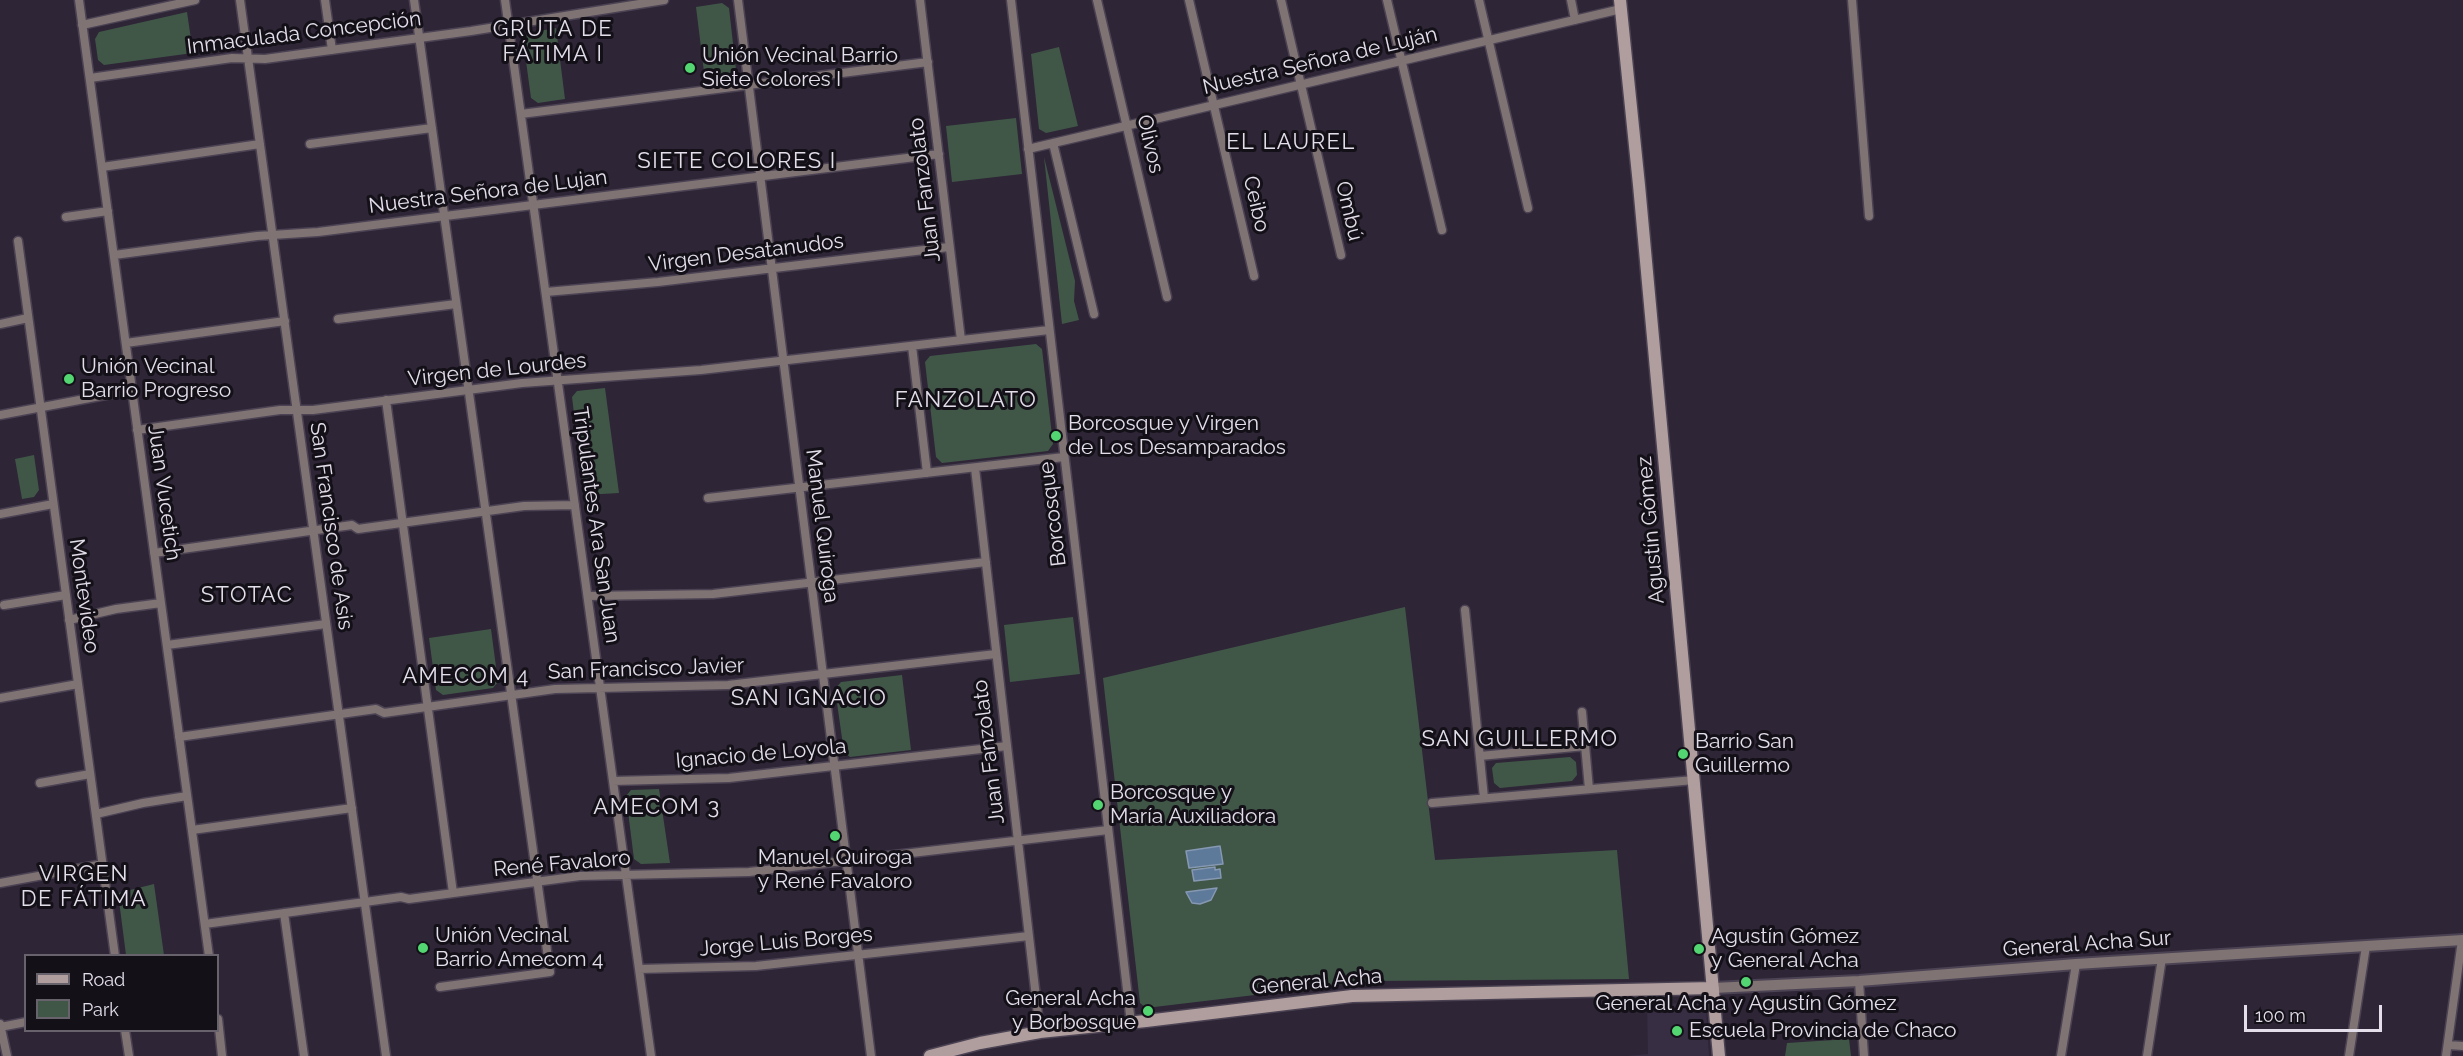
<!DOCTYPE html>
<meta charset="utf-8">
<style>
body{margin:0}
#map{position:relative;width:2463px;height:1056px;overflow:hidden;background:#2e2536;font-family:Raleway,sans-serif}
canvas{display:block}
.legend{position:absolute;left:24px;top:954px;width:195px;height:78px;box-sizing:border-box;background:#141018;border:2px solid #67626c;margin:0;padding:8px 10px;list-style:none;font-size:18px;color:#e3deea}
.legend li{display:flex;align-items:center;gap:12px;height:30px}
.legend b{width:30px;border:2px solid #67626c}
.scale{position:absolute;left:2244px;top:1005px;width:138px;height:27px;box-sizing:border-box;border:3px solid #e3deea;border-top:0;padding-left:8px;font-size:18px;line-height:21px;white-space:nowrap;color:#e3deea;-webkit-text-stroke:4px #141018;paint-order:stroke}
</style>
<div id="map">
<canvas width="2463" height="1056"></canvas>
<ul class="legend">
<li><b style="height:8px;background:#b09d9d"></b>Road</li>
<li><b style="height:16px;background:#405748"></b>Park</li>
</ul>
<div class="scale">100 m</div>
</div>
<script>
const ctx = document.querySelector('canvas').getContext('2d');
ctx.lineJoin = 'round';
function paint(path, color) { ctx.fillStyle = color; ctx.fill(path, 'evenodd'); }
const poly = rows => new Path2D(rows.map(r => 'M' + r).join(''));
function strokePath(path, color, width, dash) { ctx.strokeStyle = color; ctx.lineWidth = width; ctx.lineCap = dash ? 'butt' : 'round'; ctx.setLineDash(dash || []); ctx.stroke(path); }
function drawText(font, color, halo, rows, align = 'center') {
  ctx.font = font + ' Raleway,sans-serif'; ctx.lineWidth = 6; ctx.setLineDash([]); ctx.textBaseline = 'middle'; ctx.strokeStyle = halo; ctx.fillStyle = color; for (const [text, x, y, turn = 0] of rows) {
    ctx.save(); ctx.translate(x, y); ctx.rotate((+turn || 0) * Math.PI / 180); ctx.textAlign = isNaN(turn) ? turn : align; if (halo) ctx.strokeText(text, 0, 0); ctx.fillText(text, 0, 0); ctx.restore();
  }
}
paint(poly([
 [1699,1003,1706,1008,1709,1056,1626,1056,1648,1054,1647,1004]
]), '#382e44');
paint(poly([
 [722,3,729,8,736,70,731,77,705,80,696,7],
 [187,12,193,53,104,65,98,60,95,39,99,32],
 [556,28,565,99,538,103,531,98,523,39,528,33],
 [1059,47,1078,126,1046,133,1039,129,1031,54],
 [1016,118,1022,174,952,182,946,126],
 [1044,157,1075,281,1074,301,1079,320,1062,324],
 [1036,344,1042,349,1053,444,1048,451,942,463,936,457,925,362,930,356],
 [605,388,619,493,584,495,572,397,577,391],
 [34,455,39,490,34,497,22,499,15,459],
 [1405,607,1435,860,1617,850,1629,979,1372,981,1146,1008,1140,1003,1103,678],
 [1073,617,1080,674,1010,682,1004,625],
 [491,629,498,682,493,688,443,695,436,690,429,638],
 [902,675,911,750,850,757,844,752,835,689,841,682],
 [1570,757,1576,762,1577,775,1572,781,1500,788,1494,783,1492,768,1496,763],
 [659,789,670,863,641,864,634,859,626,796,631,790],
 [154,884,164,955,126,955,118,893],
 [1849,1039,1851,1056,1785,1056,1787,1043]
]), '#405748');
const water = poly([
 [1220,846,1223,864,1189,868,1186,851,1220,846],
 [1215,867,1215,870,1220,869,1221,878,1194,881,1192,870,1215,867],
 [1217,888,1211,900,1200,904,1192,903,1187,894,1186,892,1217,888]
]);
paint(water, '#5e7a9a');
strokePath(water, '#8698b2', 1.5);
const minor = poly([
 [79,0,209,956],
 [240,0,386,1056],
 [325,0,332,50],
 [414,0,550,972,440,987],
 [505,0,651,1056],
 [738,0,871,1056],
 [920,0,961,340],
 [1011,0,1131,1023],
 [1097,0,1167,297],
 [1189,0,1254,276],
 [1281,0,1341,255],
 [1387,0,1442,230],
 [1479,0,1528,208],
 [1571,0,1575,20],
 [1852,0,1869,216],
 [82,25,195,0],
 [90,78,232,58,265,59,294,55,471,31,664,0],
 [521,114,928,62],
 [1053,143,1094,314],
 [310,144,432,128],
 [1028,149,1621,9],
 [102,167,260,144],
 [66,217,108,211],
 [18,241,115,956],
 [114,255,257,236,318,232,939,154],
 [546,292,658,282,949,247],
 [338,319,456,304],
 [0,324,28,318],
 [126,343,285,321],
 [912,346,927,473],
 [386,400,453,893],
 [0,415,132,390],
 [137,430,280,410,313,410,522,383,701,370,1049,330],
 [975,468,1040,1032],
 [708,498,1064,457],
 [0,514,53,504],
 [154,553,352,525,358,529,524,506,575,505],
 [588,596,713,594,986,562],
 [4,605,66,595],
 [1465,610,1484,798],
 [69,620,116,609,161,603],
 [167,645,326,624],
 [0,698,78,684],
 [1582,712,1589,789],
 [179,737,376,709,384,713,555,689,728,685,996,654],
 [1480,756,1585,746],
 [613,781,729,778,1007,746],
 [40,783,90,774],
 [1432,803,1694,780],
 [96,814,143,803,187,796],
 [192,830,352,808],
 [0,883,103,864],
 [284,913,304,1056],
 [205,924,401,897,409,899,580,876,749,872,1108,830],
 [639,969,756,966,1029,936],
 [1859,981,1864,1056],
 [218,1019,222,1056],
 [0,1024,7,1056],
 [0,1027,26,1022],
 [125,1030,129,1056],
 [2448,1045,2463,1046],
 [2061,1056,2076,964],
 [2147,1056,2162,958],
 [2349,1056,2366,946],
 [2446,1056,2462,940]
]);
const tertiary = poly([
 [1713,988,1859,981,2076,964,2463,940]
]);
const secondary = poly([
 [1620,0,1639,185,1719,1056],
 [930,1056,980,1043,1040,1032,1146,1021,1352,996,1713,988]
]);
strokePath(minor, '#4b4353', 11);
strokePath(tertiary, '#4b4353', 14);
strokePath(secondary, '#4b4353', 15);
strokePath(minor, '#7f7373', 8);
strokePath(tertiary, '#7f7373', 10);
strokePath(secondary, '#b09d9d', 12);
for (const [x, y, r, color] of [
 [690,68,6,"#53d672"],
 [69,379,6,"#53d672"],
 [1056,436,6,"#53d672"],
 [1683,754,6,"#53d672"],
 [1098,805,6,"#53d672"],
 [835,836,6,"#53d672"],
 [423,948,6,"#53d672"],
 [1699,949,6,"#53d672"],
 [1746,982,6,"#53d672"],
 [1148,1011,6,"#53d672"],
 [1677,1031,6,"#53d672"]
]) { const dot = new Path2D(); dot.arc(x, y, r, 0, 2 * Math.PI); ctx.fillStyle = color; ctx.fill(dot); strokePath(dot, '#141018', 2); }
drawText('21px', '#e3deea', '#141018', [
 ["Inmaculada Concepción",304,33,-7],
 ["Nuestra Señora de Luján",1320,61,-13],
 ["Olivos",1150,144,77],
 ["Juan Fanzolato",925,190,-97],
 ["Nuestra Señora de Lujan",488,192,-7],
 ["Ceibo",1256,204,77],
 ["Ombú",1349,211,77],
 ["Virgen Desatanudos",746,253,-7],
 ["Virgen de Lourdes",497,370,-6],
 ["Juan Vucetich",164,493,82],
 ["Borcosque",1053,514,-97],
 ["Tripulantes Ara San Juan",596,525,82],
 ["San Francisco de Asis",331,526,82],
 ["Manuel Quiroga",822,526,83],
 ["Agustín Gómez",1651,530,-95],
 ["Montevideo",84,596,82],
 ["San Francisco Javier",646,669,-2],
 ["Juan Fanzolato",989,752,-97],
 ["Ignacio de Loyola",761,754,-5],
 ["René Favaloro",562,864,-5],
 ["Jorge Luis Borges",786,942,-5],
 ["General Acha Sur",2087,944,-4],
 ["General Acha",1317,982,-5]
]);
drawText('21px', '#e3deea', '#141018', [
 ["Unión Vecinal Barrio",702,56],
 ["Siete Colores I",702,80],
 ["Unión Vecinal",81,367],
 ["Barrio Progreso",81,391],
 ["Borcosque y Virgen",1068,424],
 ["de Los Desamparados",1068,448],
 ["Barrio San",1695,742],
 ["Guillermo",1695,766],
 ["Borcosque y",1110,793],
 ["María Auxiliadora",1110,817],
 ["Manuel Quiroga",835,858,"center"],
 ["y René Favaloro",835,882,"center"],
 ["Unión Vecinal",435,936],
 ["Barrio Amecom 4",435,960],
 ["Agustín Gómez",1711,937],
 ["y General Acha",1711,961],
 ["General Acha",1136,999,"right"],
 ["y Borbosque",1136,1023,"right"],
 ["General Acha y Agustín Gómez",1746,1004,"center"],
 ["Escuela Provincia de Chaco",1689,1031]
], 'left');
ctx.letterSpacing = '1.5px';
drawText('22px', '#e3deea', '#141018', [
 ["GRUTA DE",553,29],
 ["FÁTIMA I",553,54],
 ["EL LAUREL",1291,142],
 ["SIETE COLORES I",737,161],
 ["FANZOLATO",966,400],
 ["STOTAC",247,595],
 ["AMECOM 4",466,676],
 ["SAN IGNACIO",809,698],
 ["SAN GUILLERMO",1520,739],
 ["AMECOM 3",657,807],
 ["VIRGEN",84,874],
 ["DE FÁTIMA",84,899]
]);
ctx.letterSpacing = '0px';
</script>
